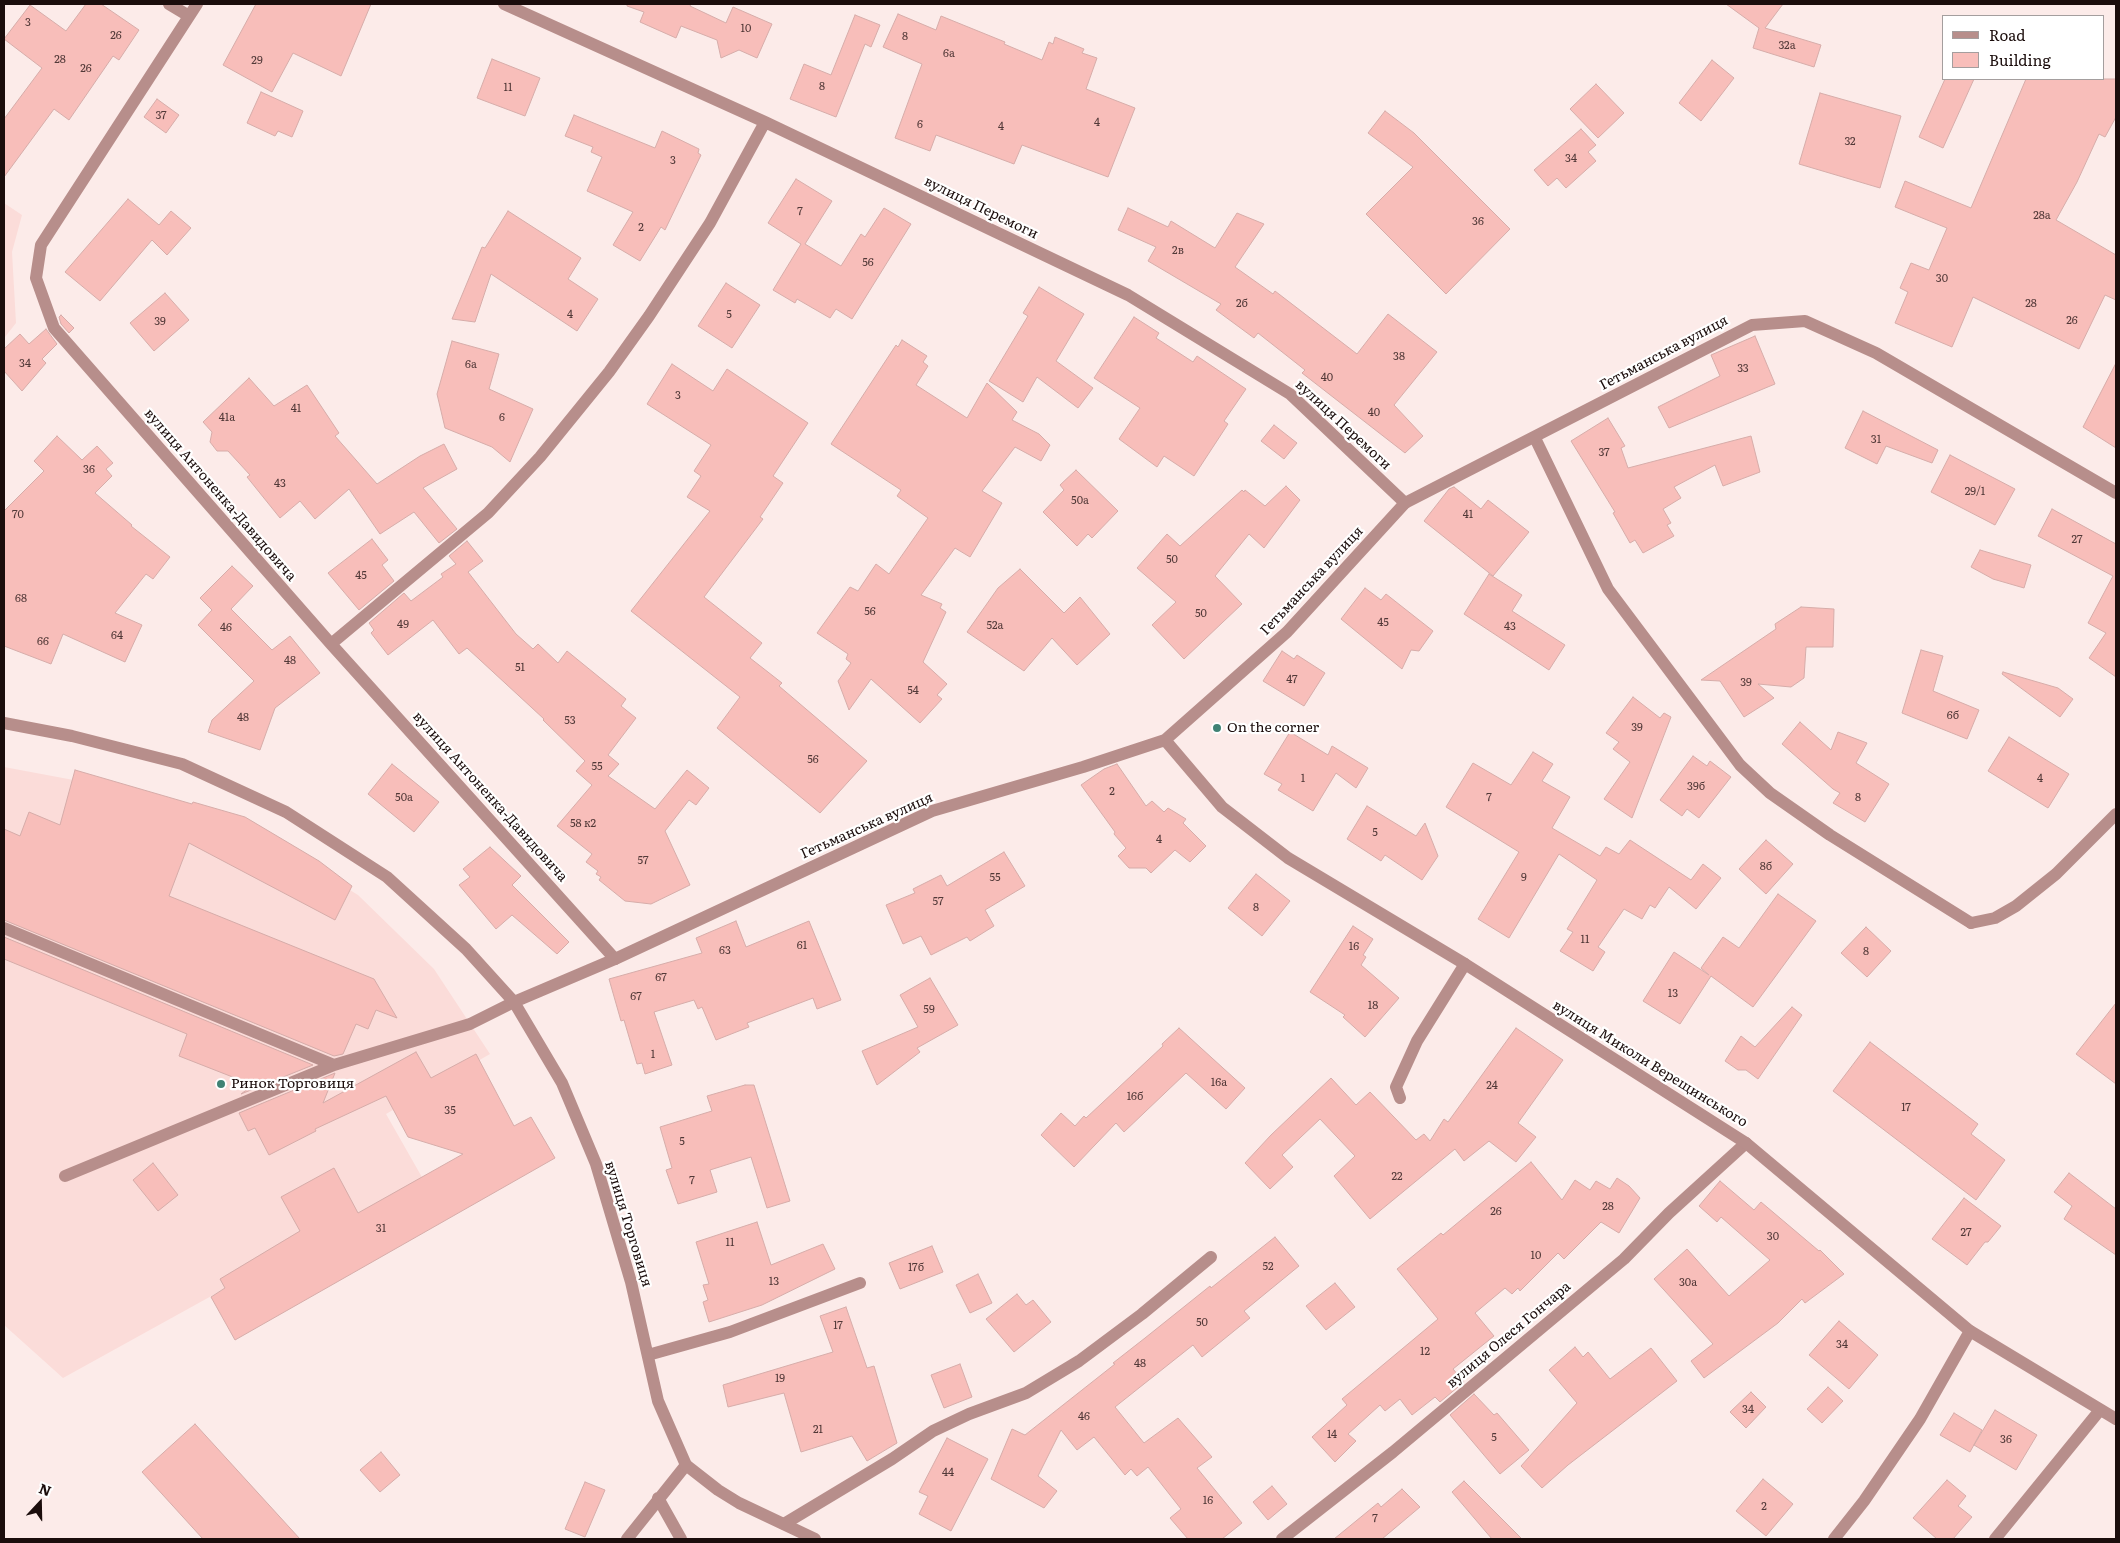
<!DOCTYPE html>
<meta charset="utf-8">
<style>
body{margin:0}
#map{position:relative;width:2120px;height:1543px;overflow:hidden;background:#fcebe9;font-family:Literata,serif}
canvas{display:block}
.frame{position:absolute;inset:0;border:5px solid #1b0d0c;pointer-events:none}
.legend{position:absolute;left:1942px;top:15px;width:162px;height:65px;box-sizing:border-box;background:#fff;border:1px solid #a49e9e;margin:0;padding:6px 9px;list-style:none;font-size:15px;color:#1b0d0c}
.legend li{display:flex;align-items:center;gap:10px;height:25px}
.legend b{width:25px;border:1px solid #a49e9e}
.north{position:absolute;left:15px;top:1478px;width:50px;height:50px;-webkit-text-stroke:4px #fff;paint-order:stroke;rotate:21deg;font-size:14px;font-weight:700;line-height:20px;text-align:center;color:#1b0d0c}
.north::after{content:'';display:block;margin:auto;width:18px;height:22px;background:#1b0d0c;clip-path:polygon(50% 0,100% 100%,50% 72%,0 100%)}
</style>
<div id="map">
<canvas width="2120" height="1543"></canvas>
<div class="frame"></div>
<ul class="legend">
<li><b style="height:6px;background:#b78e8b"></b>Road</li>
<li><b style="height:14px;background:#f8beba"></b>Building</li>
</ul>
<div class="north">N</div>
</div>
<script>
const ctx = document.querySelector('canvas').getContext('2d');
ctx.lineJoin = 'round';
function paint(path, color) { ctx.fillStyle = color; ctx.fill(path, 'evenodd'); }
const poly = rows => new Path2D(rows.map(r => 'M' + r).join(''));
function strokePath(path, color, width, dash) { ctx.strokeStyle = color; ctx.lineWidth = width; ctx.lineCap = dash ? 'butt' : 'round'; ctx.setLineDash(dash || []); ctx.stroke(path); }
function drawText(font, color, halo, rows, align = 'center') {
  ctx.font = font + ' Literata,serif'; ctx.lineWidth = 4.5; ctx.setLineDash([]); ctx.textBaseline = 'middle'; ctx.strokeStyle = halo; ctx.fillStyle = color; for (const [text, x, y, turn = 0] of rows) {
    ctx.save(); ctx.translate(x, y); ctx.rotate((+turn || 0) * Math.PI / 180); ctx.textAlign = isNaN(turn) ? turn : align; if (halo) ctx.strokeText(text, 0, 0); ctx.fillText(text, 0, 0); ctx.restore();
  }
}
paint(poly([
 [4,203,22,215,12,252,16,323,5,337,4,335],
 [4,767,127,790,254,831,358,895,434,969,490,1054,386,1114,423,1179,63,1378,4,1325]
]), '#fbdcd9');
const building = poly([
 [86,4,101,4,139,30,119,60,113,56,69,120,54,109,4,177,4,119,42,68,4,39,30,5,66,31,86,4],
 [256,4,371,4,341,76,293,53,272,92,223,65,256,4],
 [627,4,691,4,690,6,726,23,733,7,772,24,757,58,739,50,721,58,717,40,681,26,676,38,640,22,644,12,627,6,627,4],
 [1726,4,1783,4,1765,28,1821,45,1814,67,1753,48,1759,28,1726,4],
 [898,14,936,30,941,16,1005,42,1004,44,1042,60,1049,42,1053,44,1055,37,1084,49,1082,53,1097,58,1086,89,1135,108,1108,177,1022,145,1014,164,936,135,930,151,895,138,922,64,883,47,898,14],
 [855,15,880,25,871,47,865,44,836,117,790,99,804,64,831,75,855,15],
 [492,59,540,78,525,116,477,98,492,59],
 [1712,60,1734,78,1701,121,1679,103,1712,60],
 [1945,79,1974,79,1943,148,1919,137,1945,79],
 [2026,79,2116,79,2116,117,2105,137,2099,134,2077,182,2056,220,2116,255,2116,300,2105,295,2079,349,1973,297,1952,347,1895,323,1908,292,1900,288,1911,263,1929,270,1947,228,1895,207,1905,181,1971,208,2026,79],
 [1596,84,1624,113,1598,138,1570,109,1596,84],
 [261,92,303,111,292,137,278,131,275,136,247,123,261,92],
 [1820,93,1901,116,1880,188,1799,164,1820,93],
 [157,99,179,115,166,133,144,117,157,99],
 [1385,111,1414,133,1510,229,1446,294,1366,214,1413,167,1368,133,1385,111],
 [574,115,655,148,662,131,699,149,698,153,701,155,665,230,661,227,640,261,613,245,633,212,587,191,602,157,591,152,593,147,565,136,574,115],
 [1581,129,1596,145,1588,152,1596,161,1566,188,1557,178,1548,186,1534,170,1581,129],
 [796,179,832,201,805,244,841,266,861,234,865,237,884,208,911,224,852,319,836,309,830,318,797,299,795,303,773,290,801,244,768,223,796,179],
 [128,199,159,225,171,211,191,228,167,255,152,240,100,301,65,272,128,199],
 [1128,208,1168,227,1171,221,1215,248,1237,213,1264,224,1235,267,1273,294,1275,291,1357,354,1388,314,1437,352,1394,405,1423,436,1405,453,1302,373,1305,370,1258,333,1254,338,1216,310,1221,304,1148,261,1156,247,1118,230,1128,208],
 [508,211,581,258,568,279,598,299,577,331,491,274,475,322,452,319,482,247,485,248,508,211],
 [726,283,760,305,732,348,698,326,726,283],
 [1039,287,1084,314,1056,361,1093,388,1078,408,1037,377,1023,402,989,381,1028,316,1023,313,1039,287],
 [165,293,189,320,154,351,130,323,165,293],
 [61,315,74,328,69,333,61,324,59,317,61,315],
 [1134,317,1159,333,1156,338,1193,362,1197,356,1246,389,1224,421,1228,424,1194,476,1164,456,1157,467,1119,439,1140,408,1094,378,1134,317],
 [46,329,57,344,42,359,46,363,22,391,4,371,4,349,20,334,29,344,46,329],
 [1755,336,1775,384,1669,428,1658,407,1720,376,1711,355,1755,336],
 [902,340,927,356,923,362,928,366,916,385,967,418,987,383,1017,412,1012,420,1039,434,1050,445,1041,461,1015,447,982,491,1002,503,970,557,955,548,921,595,942,604,940,608,946,612,923,662,947,684,937,695,942,699,920,723,871,679,849,710,838,681,851,663,846,659,848,654,817,633,850,587,858,591,876,564,889,574,928,518,897,496,901,490,831,444,896,345,898,347,902,340],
 [452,341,499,354,489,389,533,409,510,462,492,447,445,428,437,394,452,341],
 [2116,363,2116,448,2083,427,2116,363],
 [672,364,713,391,727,369,808,423,773,476,783,483,760,517,763,519,704,597,762,643,750,658,782,683,779,686,867,761,820,813,717,728,740,697,631,611,710,511,687,497,701,476,694,471,711,445,647,404,672,364],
 [249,378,274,406,307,385,339,433,335,436,377,484,420,456,444,444,457,469,423,488,457,529,439,543,414,512,380,534,349,489,315,519,300,501,280,518,247,477,250,475,228,451,217,451,210,442,212,432,203,422,249,378],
 [1863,411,1938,450,1932,463,1886,446,1877,464,1845,448,1863,411],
 [1608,418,1625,446,1621,448,1628,468,1751,436,1760,472,1723,486,1715,465,1674,487,1681,498,1663,509,1671,523,1667,525,1674,536,1643,553,1635,540,1630,543,1613,513,1615,512,1571,441,1608,418],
 [1274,425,1297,443,1284,459,1261,441,1274,425],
 [57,436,82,460,97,446,113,463,106,469,112,476,95,493,132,525,131,526,170,557,153,579,146,574,115,613,142,625,125,662,63,634,51,664,4,646,4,511,44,471,34,461,57,436],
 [1950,455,2015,489,1995,525,1931,492,1950,455],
 [1076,470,1118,511,1092,538,1088,534,1077,546,1043,512,1064,490,1060,485,1076,470],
 [1286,486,1300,500,1264,548,1249,534,1215,576,1242,604,1184,659,1152,625,1176,602,1137,568,1167,534,1180,546,1242,490,1244,492,1245,490,1265,506,1286,486],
 [1454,487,1481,509,1488,500,1529,532,1493,576,1424,521,1449,489,1454,487],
 [2052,509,2116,544,2116,677,2089,658,2106,633,2088,623,2113,576,2038,536,2052,509],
 [372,539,388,560,382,565,394,581,359,610,328,573,372,539],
 [467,541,483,561,468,572,516,634,533,649,538,644,558,663,567,651,626,699,621,706,636,718,608,755,619,764,608,776,655,809,687,770,709,788,696,805,689,800,665,831,690,885,651,904,625,901,599,880,601,877,596,874,598,871,586,862,592,854,557,826,592,785,576,771,585,761,543,720,544,719,467,648,459,654,433,620,388,655,371,633,374,630,369,623,404,593,411,601,443,577,441,574,456,564,449,556,467,541],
 [1980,550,2031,565,2024,588,1993,579,1971,567,1980,550],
 [232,566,253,586,231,609,272,650,290,636,320,673,275,708,260,750,208,732,212,720,254,681,198,625,212,610,200,598,232,566],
 [1020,569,1064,613,1080,597,1110,634,1077,665,1052,638,1024,671,967,632,998,588,1020,569],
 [1489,574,1522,595,1512,611,1565,645,1549,670,1464,614,1489,574],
 [1365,588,1381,600,1386,594,1433,631,1419,651,1411,650,1402,669,1341,619,1365,588],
 [1801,607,1834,609,1833,647,1806,647,1804,678,1791,687,1758,684,1774,698,1744,717,1720,681,1701,680,1776,629,1775,624,1801,607],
 [1921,650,1943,656,1933,691,1979,710,1967,739,1902,713,1921,650],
 [1282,651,1294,659,1297,655,1325,673,1304,706,1263,681,1282,651],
 [2003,672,2058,688,2073,699,2060,717,2002,674,2003,672],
 [1633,697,1660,718,1664,713,1671,717,1632,818,1604,799,1630,762,1613,749,1619,742,1606,733,1633,697],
 [1800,722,1831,750,1838,732,1867,743,1856,763,1889,784,1865,822,1833,803,1840,793,1833,789,1782,744,1800,722],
 [1290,732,1328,755,1332,746,1368,768,1356,788,1336,773,1313,811,1278,790,1282,784,1264,774,1290,732],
 [2009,737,2069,774,2048,808,1988,771,2009,737],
 [1533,752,1553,764,1542,781,1570,797,1552,828,1600,856,1606,847,1619,854,1630,840,1691,880,1703,864,1721,878,1696,909,1669,887,1655,908,1650,905,1642,919,1624,909,1598,947,1605,952,1593,971,1560,951,1573,932,1567,929,1597,880,1559,854,1509,938,1478,919,1519,852,1446,807,1473,763,1511,785,1533,752],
 [1693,756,1707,766,1710,761,1731,777,1699,818,1687,809,1682,816,1660,800,1693,756],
 [392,764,439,802,414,832,368,794,392,764],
 [1117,764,1146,806,1152,801,1164,812,1168,808,1186,819,1183,823,1206,846,1190,862,1175,850,1151,873,1146,868,1129,868,1118,856,1126,848,1114,834,1115,832,1081,785,1104,769,1117,764],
 [75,770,192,804,193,802,245,817,319,861,352,886,335,920,189,843,169,896,374,979,397,1018,376,1010,368,1029,356,1024,343,1054,334,1056,4,920,4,829,20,836,29,812,60,825,75,770],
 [1367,806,1416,836,1425,823,1438,856,1422,880,1385,855,1381,861,1347,839,1367,806],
 [1766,840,1793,864,1766,894,1739,869,1766,840],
 [490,847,521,876,512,885,569,942,557,954,512,915,496,929,459,885,470,877,463,869,490,847],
 [1004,852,1025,886,985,910,994,926,970,941,967,937,931,955,921,936,903,944,886,905,915,893,913,889,941,875,947,886,1004,852],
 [1256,874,1290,901,1262,936,1228,908,1256,874],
 [1778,894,1816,921,1753,1007,1711,976,1680,1024,1643,1001,1674,952,1709,975,1701,968,1723,937,1739,948,1778,894],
 [736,921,746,947,809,921,841,1000,817,1009,813,998,747,1023,749,1027,716,1040,702,1007,698,1009,694,1000,654,1012,672,1065,645,1074,642,1063,637,1064,624,1020,621,1021,609,979,702,953,696,938,736,921],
 [1353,926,1373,939,1363,955,1366,957,1361,965,1399,998,1365,1037,1343,1017,1345,1015,1310,992,1353,926],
 [1866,927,1891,951,1867,977,1841,953,1866,927],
 [4,937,313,1065,241,1094,253,1085,179,1056,187,1034,4,959,4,937],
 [930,978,958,1025,917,1048,920,1052,877,1085,862,1051,918,1027,900,995,930,978],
 [2116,1003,2116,1084,2076,1054,2116,1003],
 [1792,1007,1802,1015,1758,1079,1746,1070,1738,1070,1725,1061,1741,1036,1755,1047,1792,1007],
 [1179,1028,1245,1088,1226,1109,1186,1073,1124,1132,1116,1123,1074,1167,1041,1135,1061,1113,1075,1126,1084,1116,1086,1118,1163,1046,1162,1044,1179,1028],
 [1516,1028,1563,1060,1518,1123,1536,1137,1516,1162,1489,1141,1464,1161,1455,1149,1370,1219,1334,1176,1355,1156,1320,1119,1282,1155,1293,1167,1270,1189,1245,1163,1271,1135,1331,1078,1356,1105,1370,1092,1416,1140,1424,1134,1430,1141,1444,1119,1448,1122,1516,1028],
 [1870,1042,1978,1124,1971,1134,2005,1160,1976,1200,1833,1091,1870,1042],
 [416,1052,431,1078,476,1054,514,1126,531,1117,555,1158,235,1340,211,1297,225,1288,220,1279,300,1231,281,1197,334,1168,358,1213,463,1154,408,1137,386,1096,315,1129,316,1131,269,1155,255,1128,248,1131,239,1113,335,1073,323,1103,416,1052],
 [745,1085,754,1085,790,1201,767,1208,751,1157,710,1170,717,1192,678,1204,666,1170,672,1168,660,1127,712,1111,707,1096,745,1085],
 [1531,1162,1562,1200,1575,1180,1590,1190,1596,1181,1610,1189,1617,1178,1629,1186,1640,1198,1619,1233,1601,1222,1564,1259,1558,1253,1520,1291,1518,1288,1512,1294,1505,1288,1475,1313,1494,1336,1453,1369,1464,1382,1440,1402,1435,1397,1412,1415,1400,1399,1385,1411,1380,1405,1348,1434,1356,1441,1335,1462,1312,1437,1347,1405,1342,1399,1438,1319,1397,1269,1441,1233,1443,1235,1531,1162],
 [153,1163,178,1195,158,1211,133,1180,153,1163],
 [2069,1173,2116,1209,2116,1255,2064,1219,2072,1206,2054,1192,2069,1173],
 [1720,1181,1754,1210,1761,1202,1819,1251,1820,1250,1844,1274,1805,1303,1802,1299,1778,1323,1704,1378,1691,1361,1713,1344,1654,1279,1687,1249,1729,1296,1770,1260,1721,1217,1717,1222,1699,1206,1720,1181],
 [1964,1198,2001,1226,1988,1242,1985,1242,1967,1265,1932,1239,1964,1198],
 [757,1222,771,1265,823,1244,835,1269,762,1305,709,1322,703,1302,708,1300,703,1285,709,1284,696,1242,757,1222],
 [1275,1237,1299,1266,1244,1311,1250,1318,1202,1357,1193,1345,1115,1407,1144,1443,1178,1418,1212,1457,1197,1468,1242,1523,1222,1539,1188,1539,1170,1518,1181,1509,1148,1467,1137,1476,1131,1469,1125,1475,1094,1437,1077,1450,1061,1430,1038,1476,1057,1491,1044,1508,991,1479,1012,1429,1025,1435,1115,1364,1113,1363,1145,1338,1210,1286,1211,1288,1275,1237],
 [932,1246,943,1272,900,1289,889,1263,932,1246],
 [978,1274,992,1303,970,1313,956,1285,978,1274],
 [1335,1283,1355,1307,1326,1330,1306,1306,1335,1283],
 [1017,1294,1026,1305,1033,1300,1051,1322,1014,1352,986,1319,1017,1294],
 [846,1307,867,1368,874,1366,897,1443,867,1461,852,1436,801,1452,784,1393,728,1407,723,1385,833,1352,820,1316,846,1307],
 [1839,1321,1878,1355,1849,1389,1809,1355,1839,1321],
 [1575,1347,1583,1357,1588,1352,1610,1379,1651,1348,1677,1381,1568,1465,1542,1488,1521,1466,1577,1403,1549,1370,1575,1347],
 [960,1364,972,1397,944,1408,931,1375,960,1364],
 [1828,1387,1843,1401,1822,1423,1807,1409,1828,1387],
 [1751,1392,1766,1407,1746,1428,1730,1412,1751,1392],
 [1474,1394,1494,1415,1497,1413,1529,1450,1500,1474,1450,1415,1474,1394],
 [1995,1410,2037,1435,2016,1470,1974,1445,1995,1410],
 [1954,1413,1982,1430,1970,1452,1940,1435,1954,1413],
 [195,1424,300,1539,203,1539,142,1472,195,1424],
 [947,1438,988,1459,951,1531,919,1514,928,1496,919,1492,947,1438],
 [381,1452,400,1475,380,1492,360,1470,381,1452],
 [1763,1479,1793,1504,1766,1536,1736,1511,1763,1479],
 [1947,1480,1966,1496,1958,1506,1972,1517,1953,1539,1937,1539,1913,1518,1947,1480],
 [1464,1481,1522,1539,1492,1539,1452,1492,1464,1481],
 [585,1482,605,1490,585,1537,565,1529,585,1482],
 [1272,1486,1287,1504,1268,1520,1253,1502,1272,1486],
 [1402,1489,1420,1507,1382,1539,1334,1539,1378,1503,1381,1507,1402,1489]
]);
paint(building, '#f8beba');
strokePath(building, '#d6aca9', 1);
strokePath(poly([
 [1535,438,1608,589,1740,765,1770,793,1830,835,1971,923],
 [4,928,334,1065],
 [1400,1098,1396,1087,1417,1041,1465,964],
 [65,1176,334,1065,470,1024,514,1002],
 [648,1355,730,1332,860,1283],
 [784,1524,892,1459,933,1431,969,1414,1026,1393,1079,1361,1142,1314,1211,1257]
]), '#b78e8b', 12);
strokePath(poly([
 [169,4,189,16],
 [197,4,41,245,36,278,54,328,331,644,615,959],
 [504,4,765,122,1128,295,1290,394,1405,503],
 [331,644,488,513,540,457,609,372,649,316,710,223,765,122],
 [1971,923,1995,918,2016,906,2056,874,2116,814],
 [658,1498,681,1539],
 [627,1539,686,1465],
 [1282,1539,1393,1452,1624,1259,1669,1213,1746,1143],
 [1834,1539,1864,1501,1920,1419,1970,1331],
 [1995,1539,2100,1410]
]), '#b78e8b', 12);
strokePath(poly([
 [4,723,72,736,182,764,286,812,387,877,466,949,514,1002,562,1083,596,1164,631,1282,658,1401,686,1465,718,1490,739,1503,815,1539],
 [1165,740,1222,807,1288,858,1465,964,1746,1143,1970,1331,2116,1419],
 [514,1002,615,959,932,811,1083,767,1165,740,1287,632,1405,503,1752,325,1805,321,1876,353,2116,493]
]), '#b78e8b', 12);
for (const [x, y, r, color] of [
 [1217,728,5,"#408274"],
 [221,1084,5,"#408274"]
]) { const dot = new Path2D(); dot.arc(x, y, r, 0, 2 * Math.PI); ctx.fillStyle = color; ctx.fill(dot); strokePath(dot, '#fff', 2); }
drawText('11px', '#523938', null, [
 ["3",28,23],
 ["10",746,29],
 ["26",116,36],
 ["8",905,37],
 ["32а",1787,46],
 ["6а",949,54],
 ["28",60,60],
 ["29",257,61],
 ["26",86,69],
 ["8",822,87],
 ["11",508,88],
 ["37",161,116],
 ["4",1097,123],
 ["6",920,125],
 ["4",1001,127],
 ["32",1850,142],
 ["34",1571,159],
 ["3",673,161],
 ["7",800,212],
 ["28а",2042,216],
 ["36",1478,222],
 ["2",641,228],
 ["2в",1178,251],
 ["56",868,263],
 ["30",1942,279],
 ["2б",1242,304],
 ["28",2031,304],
 ["4",570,315],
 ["5",729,315],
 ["26",2072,321],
 ["39",160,322],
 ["38",1399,357],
 ["34",25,364],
 ["6а",471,365],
 ["33",1743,369],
 ["40",1327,378],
 ["3",678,396],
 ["41",296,409],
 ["40",1374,413],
 ["41а",227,418],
 ["6",502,418],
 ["31",1876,440],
 ["37",1604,453],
 ["36",89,470],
 ["43",280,484],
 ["29/1",1975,492],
 ["50а",1080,501],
 ["70",18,515],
 ["41",1468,515],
 ["27",2077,540],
 ["50",1172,560],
 ["45",361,576],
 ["68",21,599],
 ["56",870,612],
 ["50",1201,614],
 ["45",1383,623],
 ["49",403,625],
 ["52а",995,626],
 ["43",1510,627],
 ["46",226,628],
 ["64",117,636],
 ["66",43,642],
 ["48",290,661],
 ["51",520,668],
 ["47",1292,680],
 ["39",1746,683],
 ["54",913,691],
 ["6б",1953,716],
 ["48",243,718],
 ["53",570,721],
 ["39",1637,728],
 ["56",813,760],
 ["55",597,767],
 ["1",1303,779],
 ["4",2040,779],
 ["39б",1696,787],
 ["2",1112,792],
 ["50а",404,798],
 ["7",1489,798],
 ["8",1858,798],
 ["58 к2",583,824],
 ["5",1375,833],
 ["4",1159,840],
 ["57",643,861],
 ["8б",1766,867],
 ["55",995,878],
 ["9",1524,878],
 ["57",938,902],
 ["8",1256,908],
 ["11",1585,940],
 ["61",802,946],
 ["16",1354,947],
 ["63",725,951],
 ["8",1866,952],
 ["67",661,978],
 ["13",1673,994],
 ["67",636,997],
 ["18",1373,1006],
 ["59",929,1010],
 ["1",653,1055],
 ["16а",1219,1083],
 ["24",1492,1086],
 ["16б",1135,1097],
 ["17",1906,1108],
 ["35",450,1111],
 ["5",682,1142],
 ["22",1397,1177],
 ["7",692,1181],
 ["28",1608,1207],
 ["26",1496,1212],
 ["31",381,1229],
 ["27",1966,1233],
 ["30",1773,1237],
 ["11",730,1243],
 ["10",1536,1256],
 ["52",1268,1267],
 ["17б",916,1268],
 ["13",774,1282],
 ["30а",1688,1283],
 ["50",1202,1323],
 ["17",838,1326],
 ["34",1842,1345],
 ["12",1425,1352],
 ["48",1140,1364],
 ["19",780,1379],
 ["34",1748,1410],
 ["46",1084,1417],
 ["21",818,1430],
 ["14",1332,1435],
 ["5",1494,1438],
 ["36",2006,1440],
 ["44",948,1473],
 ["16",1208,1501],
 ["2",1764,1507],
 ["7",1375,1519]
]);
drawText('14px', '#1b0d0c', '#fff', [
 ["вулиця Перемоги",981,208,26],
 ["Гетьманська вулиця",1664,353,-28],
 ["вулиця Перемоги",1343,425,43],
 ["вулиця Антоненка-Давидовича",220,495,49],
 ["Гетьманська вулиця",1312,581,-47],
 ["вулиця Антоненка-Давидовича",490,797,48],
 ["Гетьманська вулиця",867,826,-24],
 ["вулиця Миколи Верещинського",1650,1064,32],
 ["вулиця Торговиця",628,1224,73],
 ["вулиця Олеся Гончара",1509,1335,-40]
]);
drawText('14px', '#1b0d0c', '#fff', [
 ["On the corner",1227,728],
 ["Ринок Торговиця",231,1084]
], 'left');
</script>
